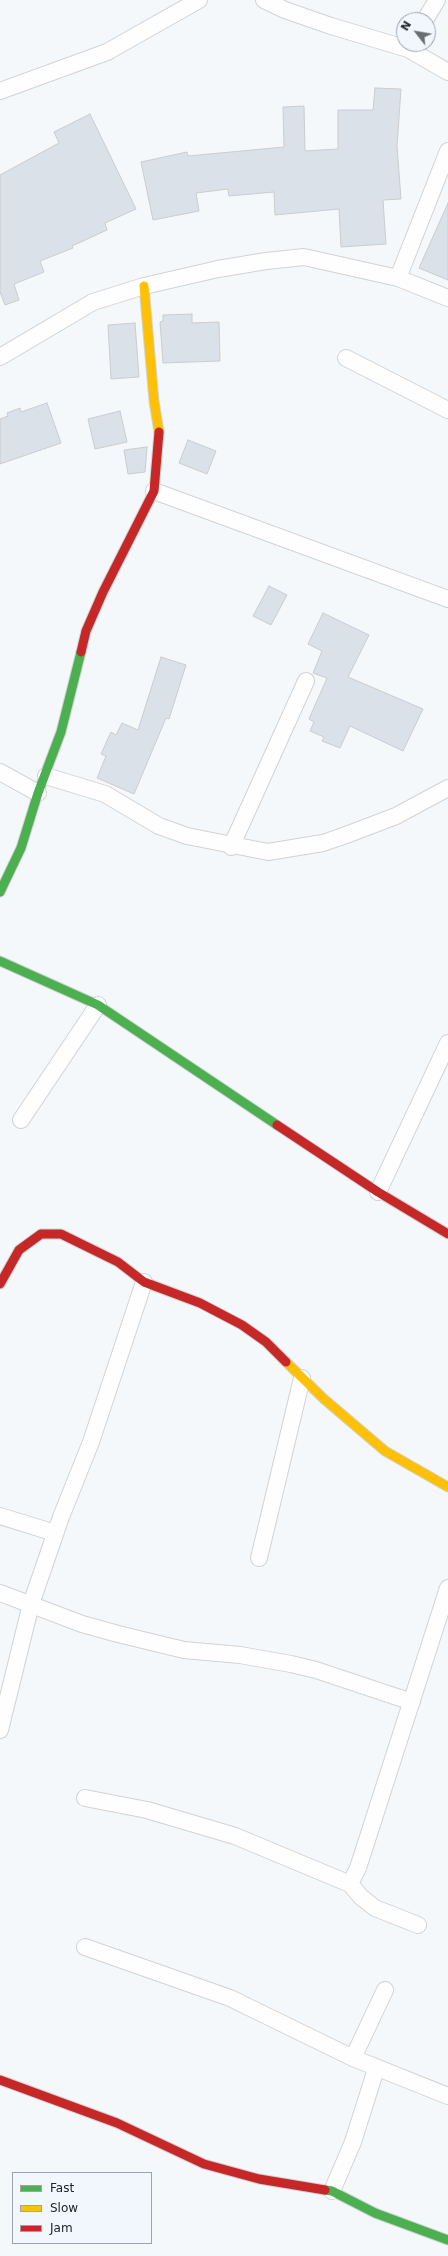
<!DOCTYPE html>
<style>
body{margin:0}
#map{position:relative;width:448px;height:2256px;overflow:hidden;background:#f5f8fb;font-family:"DejaVu Sans",sans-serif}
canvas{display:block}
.legend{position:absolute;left:12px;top:2172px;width:140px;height:72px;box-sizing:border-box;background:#f2f7fe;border:1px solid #9ea3a8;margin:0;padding:5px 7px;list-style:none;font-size:12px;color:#212427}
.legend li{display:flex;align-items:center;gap:8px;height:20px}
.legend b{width:20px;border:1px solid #9ea3a8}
.north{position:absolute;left:396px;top:12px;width:40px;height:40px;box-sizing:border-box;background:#f2f7fe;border:1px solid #9ea3a8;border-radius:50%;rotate:301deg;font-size:11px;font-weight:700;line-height:16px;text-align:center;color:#212427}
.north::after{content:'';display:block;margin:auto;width:14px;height:18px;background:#6b6e71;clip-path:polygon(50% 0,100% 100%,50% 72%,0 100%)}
</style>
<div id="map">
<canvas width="448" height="2256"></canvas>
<ul class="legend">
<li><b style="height:5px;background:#4caf50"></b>Fast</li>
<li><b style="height:5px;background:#ffc107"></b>Slow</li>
<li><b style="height:5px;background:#c62828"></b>Jam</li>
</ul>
<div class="north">N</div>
</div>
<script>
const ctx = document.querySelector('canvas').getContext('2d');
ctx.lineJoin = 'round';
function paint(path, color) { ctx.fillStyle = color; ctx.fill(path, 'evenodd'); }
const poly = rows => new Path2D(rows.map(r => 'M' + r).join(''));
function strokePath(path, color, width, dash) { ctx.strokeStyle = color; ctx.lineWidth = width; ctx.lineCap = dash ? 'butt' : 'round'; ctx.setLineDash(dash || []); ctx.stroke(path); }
const building = poly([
 [375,88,401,89,397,146,401,199,383,200,386,244,341,247,339,209,275,215,274,192,229,196,228,189,196,193,199,211,153,220,141,162,187,152,188,156,284,147,283,107,304,106,305,151,338,149,338,110,373,110,375,88],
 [90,114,136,209,105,223,107,230,72,246,73,248,40,261,44,272,14,284,19,300,5,305,0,292,0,175,59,143,54,132,90,114],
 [448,203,448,280,419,268,448,203],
 [192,314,192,323,219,322,220,361,163,363,160,322,163,321,163,315,192,314],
 [135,323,139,377,111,379,108,325,135,323],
 [47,403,61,443,0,464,0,419,8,416,7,413,20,408,21,412,47,403],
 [120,411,127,442,95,449,88,419,120,411],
 [188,440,216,451,207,474,179,463,188,440],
 [147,447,145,472,128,474,124,450,147,447],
 [269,586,287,595,271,625,253,616,269,586],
 [323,613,369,635,348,677,423,709,403,751,350,726,340,748,322,741,324,737,310,731,314,722,309,719,327,678,313,673,322,651,308,644,323,613],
 [161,657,186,665,169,719,166,718,134,794,97,778,106,756,101,754,111,732,116,735,122,723,138,730,161,657]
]);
paint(building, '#dbe1e8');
strokePath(building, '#caccce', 1);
const street = poly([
 [264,0,285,10,331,26,408,49,448,72],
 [425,20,437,0],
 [0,91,107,52,199,0],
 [398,278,448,151],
 [0,357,93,302,144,286,218,269,266,261,304,257,398,278,448,298],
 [346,358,448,410],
 [154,491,448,599],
 [0,772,38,793],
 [46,776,105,794,159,826,187,836,268,852,323,843,346,835,396,816,448,788],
 [231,847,306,681],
 [21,1120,98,1005],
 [378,1192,448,1043],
 [0,1516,55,1533],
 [259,1558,302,1378],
 [0,1593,82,1624,118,1634,184,1650,240,1655,291,1664,316,1670,412,1702],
 [0,1730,31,1604,61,1517,91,1442,144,1282],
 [85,1798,147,1810,235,1836,350,1884,361,1897,375,1908,418,1925],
 [350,1884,358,1868,448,1588],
 [85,1947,230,1998,353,2058,448,2096],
 [353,2058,385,1990],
 [332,2191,353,2142,376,2069]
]);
const fast = poly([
 [0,892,21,848,38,793,61,732,81,652],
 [0,961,98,1005,277,1125],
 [325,2190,332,2191,375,2213,448,2240]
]);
const slow = poly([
 [144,286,154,401,159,432],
 [286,1362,324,1399,385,1451,448,1487]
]);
const jam = poly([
 [81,652,86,631,103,592,154,491,159,432],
 [277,1125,378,1192,448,1234],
 [0,1284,19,1250,41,1234,61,1234,118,1262,144,1282,200,1303,242,1325,266,1342,286,1362],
 [0,2080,117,2123,204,2164,259,2179,325,2190]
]);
strokePath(street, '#d1d3d6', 18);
strokePath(fast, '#d1d3d6', 11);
strokePath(slow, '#d1d3d6', 11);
strokePath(jam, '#d1d3d6', 11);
strokePath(street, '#fefefe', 16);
strokePath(fast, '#4caf50', 9);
strokePath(slow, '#ffc107', 9);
strokePath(jam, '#c62828', 9);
</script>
